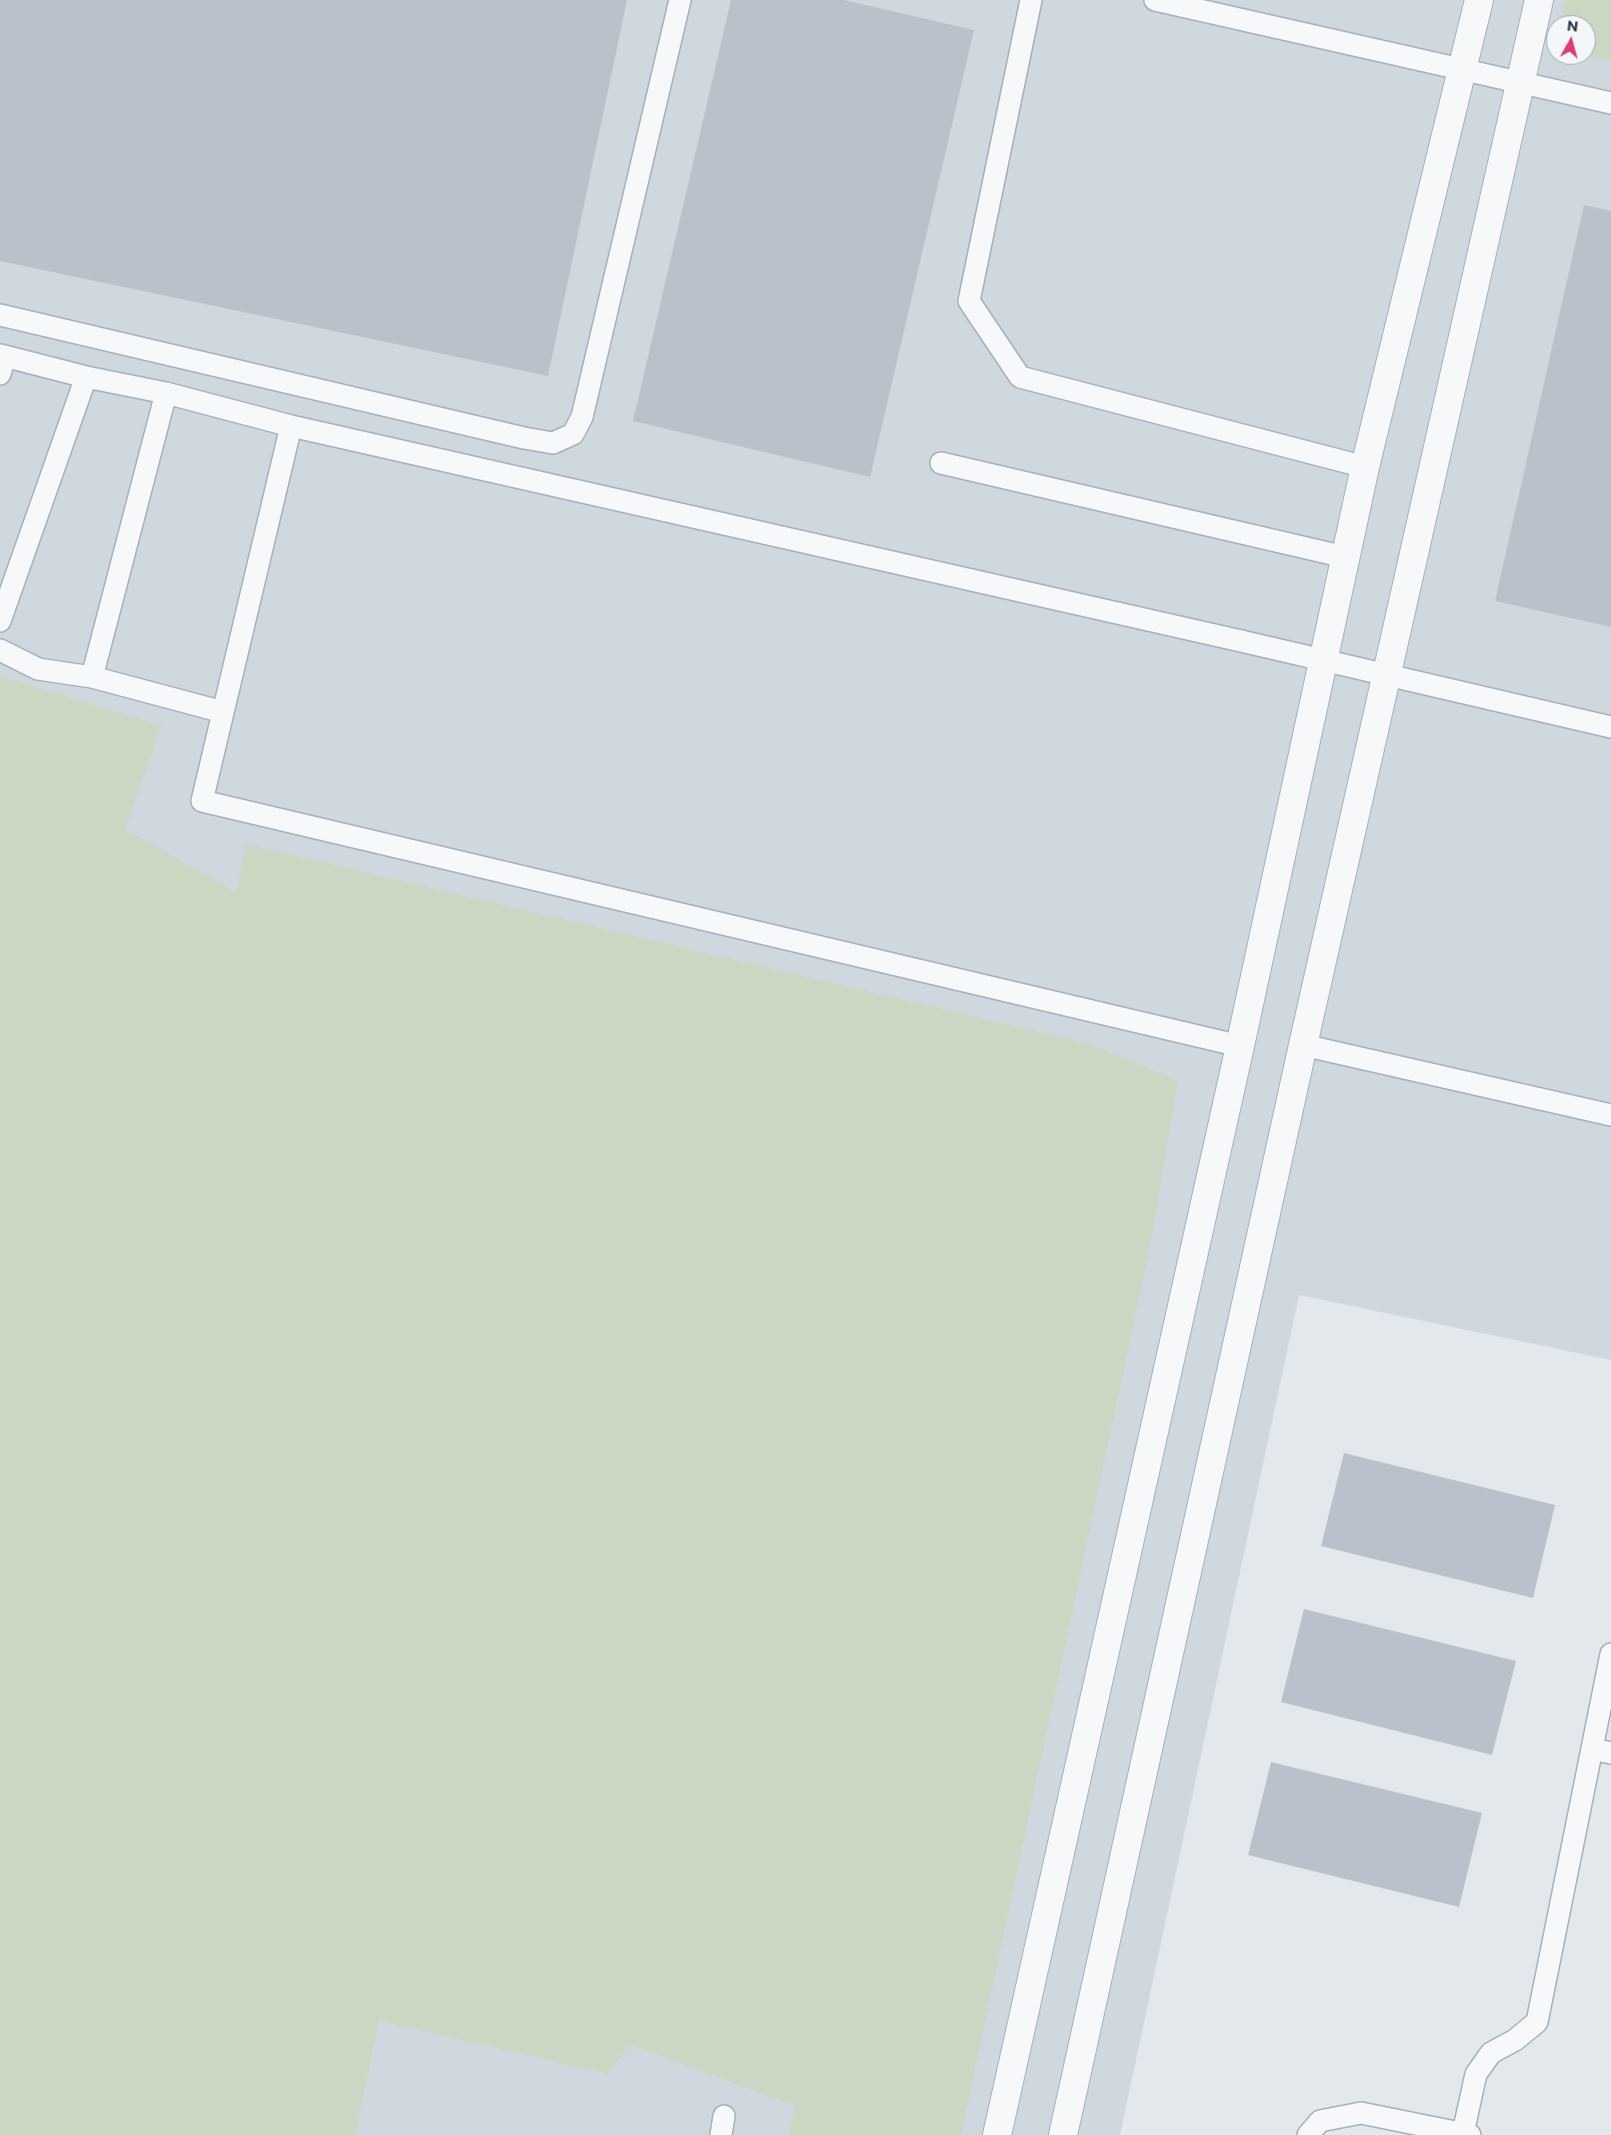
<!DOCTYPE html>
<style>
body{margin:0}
#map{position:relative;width:1611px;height:2135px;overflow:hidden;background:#e3e8ec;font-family:Montserrat,sans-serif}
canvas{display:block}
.north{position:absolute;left:1546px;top:15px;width:50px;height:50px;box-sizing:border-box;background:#f3f7f9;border:1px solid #a2abb2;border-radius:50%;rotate:7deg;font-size:14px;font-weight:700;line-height:20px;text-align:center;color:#283847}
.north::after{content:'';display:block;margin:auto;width:18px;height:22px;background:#de3b6e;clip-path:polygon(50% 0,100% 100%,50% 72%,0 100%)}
</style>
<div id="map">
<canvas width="1611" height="2135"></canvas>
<div class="north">N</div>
</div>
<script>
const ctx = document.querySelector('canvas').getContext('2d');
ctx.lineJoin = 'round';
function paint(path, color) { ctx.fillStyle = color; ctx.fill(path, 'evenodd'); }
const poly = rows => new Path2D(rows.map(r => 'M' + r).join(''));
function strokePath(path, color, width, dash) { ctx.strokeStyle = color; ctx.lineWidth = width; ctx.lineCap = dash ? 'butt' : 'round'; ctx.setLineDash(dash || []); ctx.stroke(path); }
paint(poly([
 [0,0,1611,0,1611,1360,1299,1295,1120,2135,0,2135],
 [1556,25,1586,25,1586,55,1556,55]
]), '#d0d8df');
paint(poly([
 [1565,0,1611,0,1611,61,1583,55,1586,55,1586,25,1559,25],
 [0,676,162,726,125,829,236,892,246,844,1090,1044,1178,1080,1151,1242,961,2135,789,2135,795,2106,630,2045,608,2074,379,2021,355,2135,0,2135]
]), '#cbd7c3');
paint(poly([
 [0,0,627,0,548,376,0,261],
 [731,0,844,0,974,30,870,477,633,421],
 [1584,205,1611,211,1611,627,1495,601],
 [1344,1453,1555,1505,1533,1598,1321,1546],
 [1304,1609,1516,1661,1492,1755,1281,1702],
 [1271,1762,1482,1813,1459,1907,1248,1855]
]), '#b9c2cb');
const service = poly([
 [1031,0,969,301,1020,377,1365,467],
 [1155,0,1611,103],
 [0,315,524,438,553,443,573,434,582,417,680,0],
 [0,355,86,377,166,393,291,426,1241,641,1611,727],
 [0,374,5,356],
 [291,426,202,801,1240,1046],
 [941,463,1345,557],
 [0,621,86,377],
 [0,650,38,669,92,677,223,712],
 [92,677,166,393],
 [1303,1045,1611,1115],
 [1593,1749,1611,1753],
 [1463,2133,1476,2074,1491,2053,1515,2040,1537,2022,1611,1654],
 [721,2135,724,2116],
 [1308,2135,1320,2121,1361,2113,1470,2135]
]);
const minor = poly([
 [997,2135,1240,1046,1365,467,1479,0],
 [1063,2135,1303,1045,1539,0]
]);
strokePath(service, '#a7b0b7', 24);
strokePath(minor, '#a7b0b7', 30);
strokePath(service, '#f6f8fa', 21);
strokePath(minor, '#f6f8fa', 28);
</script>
